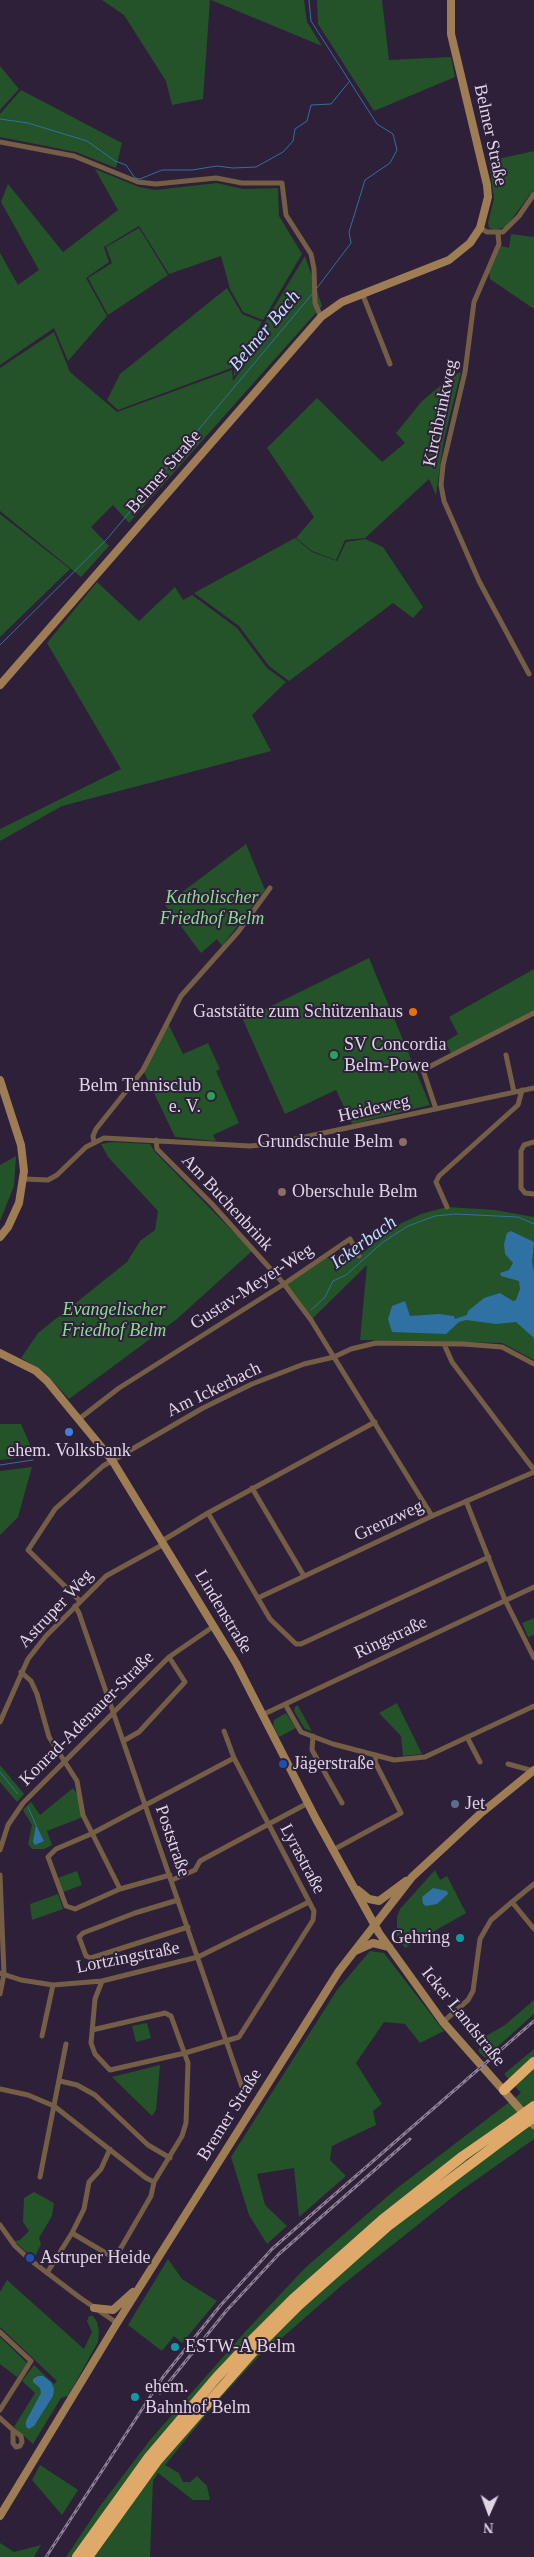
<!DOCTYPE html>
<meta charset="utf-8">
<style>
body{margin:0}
#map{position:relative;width:534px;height:2557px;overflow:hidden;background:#2e2039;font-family:"Times New Roman",serif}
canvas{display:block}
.north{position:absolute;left:464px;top:2487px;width:50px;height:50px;-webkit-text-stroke:4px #2e2039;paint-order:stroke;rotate:182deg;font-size:14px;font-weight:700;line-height:20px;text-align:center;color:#ded5e6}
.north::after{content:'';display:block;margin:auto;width:18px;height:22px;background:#ded5e6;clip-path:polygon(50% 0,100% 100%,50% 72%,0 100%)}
</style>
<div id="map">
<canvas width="534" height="2557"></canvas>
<div class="north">N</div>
</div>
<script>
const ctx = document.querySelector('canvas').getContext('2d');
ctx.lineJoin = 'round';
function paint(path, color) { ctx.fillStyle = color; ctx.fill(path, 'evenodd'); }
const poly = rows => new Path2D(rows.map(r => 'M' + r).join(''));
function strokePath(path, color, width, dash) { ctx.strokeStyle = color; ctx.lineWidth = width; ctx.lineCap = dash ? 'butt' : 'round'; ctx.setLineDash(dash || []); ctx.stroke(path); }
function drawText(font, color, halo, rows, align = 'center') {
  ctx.font = font + ' "Times New Roman",serif'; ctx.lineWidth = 4; ctx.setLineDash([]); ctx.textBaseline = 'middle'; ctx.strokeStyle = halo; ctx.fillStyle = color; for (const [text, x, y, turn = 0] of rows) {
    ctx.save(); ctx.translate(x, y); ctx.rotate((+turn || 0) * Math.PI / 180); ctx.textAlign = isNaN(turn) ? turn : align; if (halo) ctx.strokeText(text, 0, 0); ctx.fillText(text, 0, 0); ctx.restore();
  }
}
paint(poly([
 [102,0,210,0,203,99,172,105,166,81,124,15],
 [211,0,304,0,307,22,322,46],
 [317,0,382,0,389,60,451,57,455,77,374,111,318,24],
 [0,66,19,89,0,110],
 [21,90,122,143,116,168,76,152,0,137,0,114],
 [534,151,534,189,506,227,495,230,489,228,488,223,494,199,489,161],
 [95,169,139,187,155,190,217,183,243,189,278,188,279,216,302,254,263,320,243,312,230,289,221,256,169,274,139,226,104,247,109,262,86,278,107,316,68,361,54,328,0,365,0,253,18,285,39,270,1,202,8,184,63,252,118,210],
 [139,228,168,275,108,315,88,278,112,263,106,247],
 [511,234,534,237,534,309,490,279,489,273,501,246,509,248],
 [305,256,322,306,129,523,113,505,91,527,109,546,81,577,0,511,0,368,54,332,70,372,117,412,232,370,233,381,268,333,259,332],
 [227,288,242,314,262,322,255,334,264,335,234,377,234,367,118,410,107,400,120,374],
 [461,372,444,439,436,495,429,479,365,538,345,540,336,560,312,551,296,538,314,517,267,448,317,398,382,462,405,443,396,433,422,401,451,377],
 [0,514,70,569,0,637],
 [295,538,312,552,337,561,346,542,365,539,383,547,423,607,413,618,393,603,289,681,269,666,239,626,194,593],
 [97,582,139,621,175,587,183,600,192,595,237,628,267,668,286,682,252,715,271,751,62,806,0,841,0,829,121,769,47,643],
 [246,844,265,890,222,946,217,939,201,953,165,905],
 [369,958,430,1105,352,1124,336,1090,285,1114,243,1020],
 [534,969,534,1011,451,1053,445,1042,458,1034,449,1017],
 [167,1021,183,1054,208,1043,220,1069,216,1071,239,1123,213,1135,216,1141,175,1137,143,1070],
 [113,1142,150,1144,155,1152,252,1251,177,1319,69,1399,44,1372,21,1358,38,1333,127,1262,140,1241,155,1230,158,1211,108,1157,101,1144],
 [16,1156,14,1186,0,1221,0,1165],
 [447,1207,495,1210,534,1217,534,1360,502,1343,360,1340,367,1265,311,1320,284,1284,325,1258,359,1256,395,1226,421,1214],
 [0,1424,21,1424,35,1456,0,1460],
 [32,1467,18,1517,0,1535,0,1471],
 [534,1618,534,1635,528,1637,522,1623],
 [397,1703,422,1754,403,1756,401,1736,379,1713],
 [298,1705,298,1706,312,1731,305,1729,294,1711,295,1707],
 [286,1713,296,1728,279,1737,273,1726,274,1720],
 [0,1765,24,1794,17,1802,0,1782],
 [73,1788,80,1799,83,1817,47,1831,52,1845,44,1849,32,1849,28,1844,32,1825,23,1810,31,1802,40,1815],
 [435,1870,440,1880,447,1876,466,1913,405,1948,397,1936,397,1917,400,1909],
 [77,1871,82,1885,63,1892,58,1878],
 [58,1894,63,1909,32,1920,30,1904],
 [370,1951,384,1953,444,2031,420,2043,405,2024,384,2022,356,2063,382,2104,373,2111,376,2125,332,2146,330,2160,346,2176,299,2217,294,2168,257,2174,265,2205,287,2226,267,2244,249,2215,231,2157,337,1990],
 [534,2000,534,2014,485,2058,478,2051,486,2036,505,2025],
 [147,2023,151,2038,136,2042,132,2026],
 [534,2049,534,2139,459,2192,341,2286,283,2337,269,2345,215,2404,165,2465,179,2473,183,2482,190,2482,197,2476,207,2486,210,2500,193,2500,158,2473,153,2481,150,2557,66,2557,100,2506,150,2440,245,2332,305,2268,396,2189,521,2093,504,2074],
 [160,2065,156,2110,152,2116,112,2077],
 [34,2192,54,2203,52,2216,39,2238,41,2244,34,2259,14,2241,20,2240,29,2231,23,2222,24,2198],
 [168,2259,182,2279,217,2301,182,2343,174,2336,162,2351,128,2325],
 [7,2280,84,2349,92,2332,87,2321,89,2316,93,2316,97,2322,99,2331,98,2342,68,2396,61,2398,33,2444,14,2427,35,2393,22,2381,34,2365,54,2384,57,2381,0,2327,0,2292],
 [0,2337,27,2363,17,2377,0,2364],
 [40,2465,78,2490,62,2515,32,2480],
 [0,2543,14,2552,41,2545,34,2557,0,2557]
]), '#245229');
paint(poly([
 [511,1231,534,1242,532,1262,534,1272,534,1338,516,1322,496,1324,466,1320,459,1322,446,1334,392,1332,388,1319,392,1306,405,1301,410,1316,439,1314,454,1316,455,1319,467,1315,468,1311,484,1298,500,1293,513,1301,516,1300,520,1289,519,1281,501,1276,500,1273,509,1270,513,1263,505,1254,504,1244,507,1233],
 [36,1825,44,1841,35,1845,33,1842],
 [433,1888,447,1891,448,1894,437,1904,426,1906,423,1904,422,1897],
 [38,2376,43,2376,51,2382,54,2389,53,2396,34,2426,29,2429,26,2427,26,2421,41,2393,40,2388,33,2382,33,2379]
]), '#3071a3');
strokePath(poly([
 [309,0,311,21,377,124,393,134,397,150,390,163,365,180,349,232,351,243,317,288],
 [0,119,28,123,87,141,115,161,126,165,135,178,140,179,162,170,192,170,217,166,233,168,256,167,283,152,293,141,295,129,307,121,311,105,331,104,349,82],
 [0,645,107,539,313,293],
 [311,1310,325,1297,333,1281,346,1275,383,1242,408,1226,435,1216,455,1214,518,1217,534,1224],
 [0,1465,33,1460],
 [0,1772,18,1794],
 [28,1807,36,1825]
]), '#3071a3', 1);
strokePath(poly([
 [0,142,74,156,138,182,156,184,216,178,242,183,282,183,286,215,311,254,314,269,315,303,321,317],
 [480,228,487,232,503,232,519,216,534,194],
 [498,234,499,244,474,302,465,372,443,465,441,485,444,501,479,581,529,674],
 [362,293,390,364],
 [506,1055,514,1092],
 [436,1109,423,1070,534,1013],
 [156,1140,157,1149,212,1204,284,1284,311,1320,432,1516],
 [94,1142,93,1136,96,1129,143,1070,181,996,238,932,270,888],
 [534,1142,524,1145,521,1151,521,1188,525,1193,534,1194],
 [24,1179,48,1180,57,1175,86,1147,104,1138,250,1146,272,1144,534,1088],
 [447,1207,436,1182,439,1176,518,1105,522,1090],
 [444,1344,452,1362,534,1470],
 [79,1419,119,1388,284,1284,350,1239,359,1256],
 [252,1488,304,1576],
 [466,1501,505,1600,534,1658],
 [208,1513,270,1619,296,1644,301,1644,489,1557],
 [162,1541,208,1513,375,1422],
 [258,1598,432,1516,534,1472],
 [80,1601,28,1550,55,1509,103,1466,203,1408,252,1384,304,1364,334,1357,351,1349,376,1343,463,1344,502,1347,534,1364],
 [75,1606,79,1613,242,2087],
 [21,1672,31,1681,37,1694,49,1737,77,1781,83,1815,120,1889],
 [285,1704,301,1732,333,1744,394,1760,425,1757,534,1706],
 [262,1715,534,1587],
 [0,1722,28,1659,46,1636,106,1576,164,1544],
 [313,1736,312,1750,342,1803],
 [467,1737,480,1762],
 [123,1741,139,1732,185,1682,169,1657],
 [508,1764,534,1771],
 [0,1850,8,1825,23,1803,169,1657,214,1626],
 [333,1850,401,1813,375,1762,376,1755],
 [0,1875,4,1974,0,1994],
 [170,1875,120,1889,75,1909,66,1906,48,1857,56,1849,91,1834,234,1758],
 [172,1880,195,1870,200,1861,211,1855,308,1803],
 [178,1900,135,1913,83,1933,79,1937,86,1956,91,1958,188,1927],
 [512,1902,534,1884],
 [0,1973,21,1980,53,1985,102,1981,198,1957,309,1902],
 [102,1981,95,1999,91,2043,95,2054,110,2070,185,2053,239,2037,313,1920,314,1911,234,1758,224,1731],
 [443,2022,468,2000,473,1991,480,1939,491,1920,512,1902,534,1929],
 [42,2036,53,1985],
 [60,2081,77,2085,95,2095,148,2145,170,2158],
 [0,2089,28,2095,54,2106,146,2178,154,2182],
 [40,2177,66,2044],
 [0,2225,15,2246,29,2259,79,2297,117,2323],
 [72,2233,109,2255,118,2253,151,2196,154,2182,182,2136,186,2123,188,2063,171,2016,165,2013,92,2030],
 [47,2273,72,2233,84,2209,89,2182,101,2169,110,2149],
 [0,2332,31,2361,0,2410],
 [0,2418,13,2430,21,2436,22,2442,20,2446,16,2447,13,2443,13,2430]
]), '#745e45', 5);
strokePath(poly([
 [0,685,321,317,342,302,449,260,470,243,480,228,488,197,487,185,451,34,451,0],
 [0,1080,21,1145,24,1171,19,1203,8,1227,0,1237],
 [0,1353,36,1371,47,1381,112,1460,236,1663,316,1819,379,1933,443,2022,534,2125],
 [358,1890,369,1899,379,1901,406,1881],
 [355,1951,373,1943,389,1947],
 [94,2308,113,2310,133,2292],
 [0,2516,117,2323,339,1971,412,1877,480,1814,534,1770]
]), '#9f7d54', 8);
strokePath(poly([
 [504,2090,534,2062],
 [77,2557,149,2457,217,2377,254,2338,293,2299,382,2220,463,2156,512,2122],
 [88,2557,157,2461,260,2344,299,2305,388,2226,516,2130]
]), '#dfaa69', 10);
const rail = poly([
 [160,2393,227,2310,279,2254,410,2139],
 [46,2557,163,2377,220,2306,272,2249,534,2021]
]);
strokePath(rail, '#8c8095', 3);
strokePath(rail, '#2e2039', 1, [4]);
strokePath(poly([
 [512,2122,534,2106],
 [516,2130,534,2117]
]), '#dfaa69', 10);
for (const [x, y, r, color] of [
 [413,1012,5,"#e8710a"],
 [334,1055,5,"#2e9e5b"],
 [211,1096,5,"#2e9e5b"],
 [403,1142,5,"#8d6e63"],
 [282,1192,5,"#8d6e63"],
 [69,1432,5,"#3f7fe0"],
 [283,1764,5,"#1a4fb4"],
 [455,1804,5,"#5c6f8a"],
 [460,1938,5,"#0f9aa8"],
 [30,2258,5,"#1a4fb4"],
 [175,2347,5,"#0f9aa8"],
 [135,2397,5,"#0f9aa8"]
]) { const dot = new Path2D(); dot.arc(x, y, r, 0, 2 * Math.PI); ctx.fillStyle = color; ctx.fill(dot); strokePath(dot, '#2e2039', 2); }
drawText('18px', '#ded5e6', '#2e2039', [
 ["Belmer Straße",490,135,78],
 ["Kirchbrinkweg",441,413,-78],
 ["Belmer Straße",164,472,-49],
 ["Heideweg",374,1109,-13],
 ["Am Buchenbrink",227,1203,47],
 ["Gustav-Meyer-Weg",252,1287,-33],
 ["Am Ickerbach",214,1390,-26],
 ["Grenzweg",389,1521,-25],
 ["Astruper Weg",56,1609,-47],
 ["Lindenstraße",223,1612,59],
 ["Ringstraße",391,1638,-25],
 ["Konrad-Adenauer-Straße",87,1719,-45],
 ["Poststraße",172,1841,71],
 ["Lyrastraße",302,1859,62],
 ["Lortzingstraße",128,1958,-11],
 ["Icker Landstraße",463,2017,51],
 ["Bremer Straße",230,2115,-58]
]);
drawText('italic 18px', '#8add91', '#2e2039', [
 ["Katholischer",212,898],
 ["Friedhof Belm",212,919],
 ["Evangelischer",114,1310],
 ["Friedhof Belm",114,1331]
]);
drawText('18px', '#ded5e6', '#2e2039', [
 ["Gaststätte zum Schützenhaus",403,1012,"right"],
 ["SV Concordia",344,1045],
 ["Belm-Powe",344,1066],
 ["Belm Tennisclub",201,1086,"right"],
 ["e. V.",201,1107,"right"],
 ["Grundschule Belm",393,1142,"right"],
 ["Oberschule Belm",292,1192],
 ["ehem. Volksbank",69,1451,"center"],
 ["Jägerstraße",293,1764],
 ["Jet",465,1804],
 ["Gehring",450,1938,"right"],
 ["Astruper Heide",40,2258],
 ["ESTW-A Belm",185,2347],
 ["ehem.",145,2387],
 ["Bahnhof Belm",145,2408]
], 'left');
drawText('italic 19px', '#bfe0fd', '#2e2039', [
 ["Belmer Bach",265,331,-50],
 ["Ickerbach",364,1243,-36]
]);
</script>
